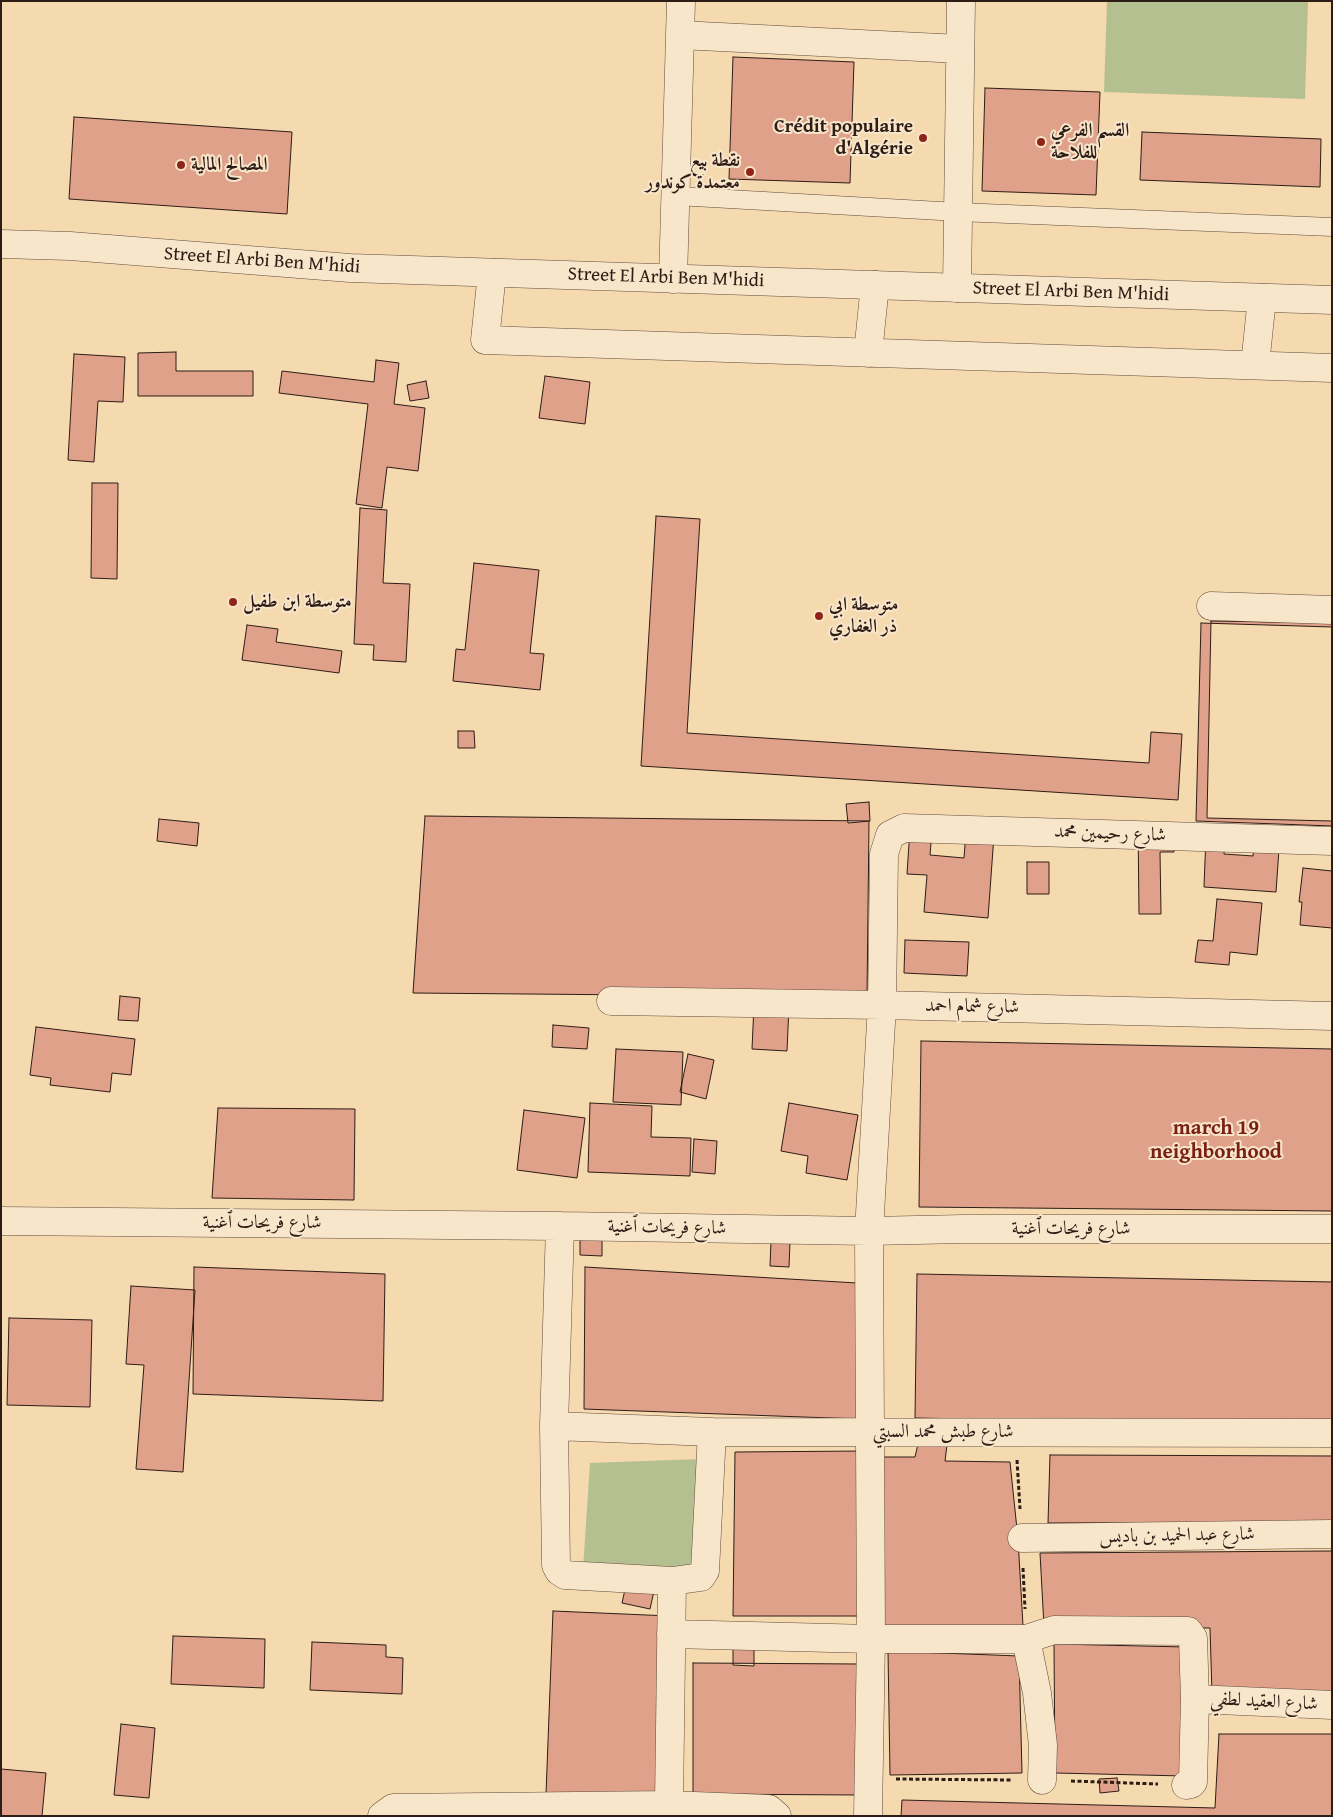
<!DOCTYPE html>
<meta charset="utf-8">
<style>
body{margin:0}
#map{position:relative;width:1333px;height:1817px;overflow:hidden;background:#f5d9af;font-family:"Gentium Book Plus",serif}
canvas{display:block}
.frame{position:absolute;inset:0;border:2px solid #2e1c16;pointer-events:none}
</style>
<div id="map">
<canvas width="1333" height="1817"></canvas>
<div class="frame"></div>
</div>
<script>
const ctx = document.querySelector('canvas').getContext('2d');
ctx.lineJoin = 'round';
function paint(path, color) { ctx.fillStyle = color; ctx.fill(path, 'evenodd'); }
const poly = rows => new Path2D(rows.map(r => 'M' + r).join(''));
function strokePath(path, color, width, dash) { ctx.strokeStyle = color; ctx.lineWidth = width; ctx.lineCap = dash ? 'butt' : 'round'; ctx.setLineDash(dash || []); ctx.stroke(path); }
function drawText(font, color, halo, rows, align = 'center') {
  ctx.font = font + ' "Gentium Book Plus",Amiri,serif'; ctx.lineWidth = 4; ctx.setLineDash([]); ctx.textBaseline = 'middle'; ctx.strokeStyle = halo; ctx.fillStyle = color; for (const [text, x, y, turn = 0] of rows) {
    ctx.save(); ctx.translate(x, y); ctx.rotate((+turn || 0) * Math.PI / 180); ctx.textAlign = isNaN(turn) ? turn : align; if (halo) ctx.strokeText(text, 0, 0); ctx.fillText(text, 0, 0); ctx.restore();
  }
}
paint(poly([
 [1107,1,1308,1,1305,99,1104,92],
 [700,1459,692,1570,583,1569,590,1463]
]), '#b5c090');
const building = poly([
 [733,57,854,62,850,183,729,179,733,57],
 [985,88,1100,92,1096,195,982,191,985,88],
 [74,117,292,132,287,214,69,199,74,117],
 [1142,132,1321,139,1320,187,1140,180,1142,132],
 [176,352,176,371,253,371,253,396,138,396,138,353,176,352],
 [74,354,125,357,123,402,98,401,94,462,68,460,74,354],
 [376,360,399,363,394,404,425,408,418,471,387,467,382,508,356,504,368,404,279,393,282,371,374,382,376,360],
 [545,376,590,382,585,424,539,418,545,376],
 [426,381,429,398,410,401,407,385,426,381],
 [92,483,118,483,117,579,91,578,92,483],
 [360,508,387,510,383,583,410,584,406,662,373,660,374,645,354,644,360,508],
 [656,516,700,519,687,733,1149,763,1151,732,1182,734,1178,800,641,766,656,516],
 [474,563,539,570,530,653,544,654,540,690,453,681,456,649,465,650,474,563],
 [1211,621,1332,623,1332,821,1207,818,1211,621],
 [1201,623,1332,627,1332,826,1196,821,1201,623],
 [247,625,278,629,276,642,342,651,339,673,242,660,247,625],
 [458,731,474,731,475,748,458,748,458,731],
 [869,802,870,821,848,823,846,804,869,802],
 [425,816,869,821,867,997,413,993,425,816],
 [159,819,199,823,197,846,157,841,159,819],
 [1138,823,1173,823,1174,852,1160,852,1161,914,1139,914,1138,823],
 [910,829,932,831,930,855,964,858,966,832,994,835,988,918,924,912,927,875,907,874,910,829],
 [1255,834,1280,835,1276,892,1204,887,1206,836,1225,837,1224,854,1253,856,1255,834],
 [1027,862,1049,862,1049,894,1027,894,1027,862],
 [1303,868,1332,871,1332,928,1300,925,1302,902,1299,902,1303,868],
 [1217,899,1262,903,1257,955,1230,952,1229,965,1195,962,1198,940,1213,941,1217,899],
 [905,940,969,942,967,976,904,973,905,940],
 [120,996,140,998,138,1021,118,1020,120,996],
 [754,1005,789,1006,787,1051,752,1049,754,1005],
 [553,1025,589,1028,587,1049,552,1047,553,1025],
 [36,1027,135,1039,131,1075,112,1073,110,1092,50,1085,51,1078,30,1075,36,1027],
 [921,1041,1332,1049,1332,1211,919,1207,921,1041],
 [616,1049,683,1052,681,1105,613,1102,616,1049],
 [688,1054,714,1060,706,1099,680,1092,688,1054],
 [590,1103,652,1106,651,1137,691,1138,690,1176,588,1172,590,1103],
 [789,1103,858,1115,847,1180,806,1173,808,1156,781,1151,789,1103],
 [218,1108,355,1109,354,1200,212,1198,218,1108],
 [524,1110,585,1118,577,1178,517,1170,524,1110],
 [694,1139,717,1141,715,1174,692,1172,694,1139],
 [580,1232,602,1233,602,1256,580,1255,580,1232],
 [771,1241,790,1242,789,1267,770,1266,771,1241],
 [194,1267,385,1274,383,1401,193,1394,194,1267],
 [585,1267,857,1283,858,1419,584,1409,585,1267],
 [917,1274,1332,1282,1332,1426,915,1418,917,1274],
 [131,1286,195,1290,183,1472,136,1469,144,1365,126,1364,131,1286],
 [9,1318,92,1320,90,1407,7,1405,9,1318],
 [918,1444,947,1445,945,1461,1010,1462,1018,1539,1023,1626,876,1627,879,1457,915,1457,918,1444],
 [865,1451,861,1616,733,1616,735,1452,865,1451],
 [1050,1455,1332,1456,1332,1522,1048,1523,1050,1455],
 [1332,1551,1332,1699,1212,1694,1210,1628,1044,1627,1040,1553,1332,1551],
 [626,1585,654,1591,650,1609,622,1603,626,1585],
 [553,1611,670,1616,663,1798,546,1794,553,1611],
 [733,1633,754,1633,754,1666,733,1665,733,1633],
 [173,1636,265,1639,264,1688,171,1684,173,1636],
 [312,1642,386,1645,386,1657,403,1658,402,1694,310,1690,312,1642],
 [1054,1644,1186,1647,1184,1776,1055,1773,1054,1644],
 [888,1651,1019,1656,1022,1773,890,1775,888,1651],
 [693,1663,859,1664,859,1795,693,1794,693,1663],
 [121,1724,155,1728,149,1798,114,1795,121,1724],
 [1219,1734,1332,1734,1332,1816,901,1816,902,1800,1215,1808,1219,1734],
 [1,1769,46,1773,42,1816,1,1816,1,1769],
 [1117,1778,1119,1791,1100,1793,1099,1779,1117,1778]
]);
paint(building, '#dfa18a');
strokePath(building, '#2e1c16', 1);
const service = poly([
 [676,196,958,212,1332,227]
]);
const minor = poly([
 [680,35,960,49],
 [492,273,485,340,1332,368],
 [673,279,681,1],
 [957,288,961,1],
 [868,353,875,285],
 [1255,365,1262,298],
 [1211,606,1332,610],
 [611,1001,882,1005,1332,1016],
 [1,1221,560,1226,869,1231,964,1229,1332,1229],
 [560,1226,554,1426,556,1565,559,1571,565,1575,672,1581,701,1577,705,1571,712,1432],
 [554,1426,712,1432,1332,1433],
 [1022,1538,1332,1534],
 [671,1634,871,1639,1026,1639,1054,1630,1188,1631,1193,1638,1195,1699,1193,1782,1191,1784,1186,1785],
 [1026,1639,1037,1693,1043,1745,1042,1780],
 [1195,1699,1332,1705],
 [669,1805,672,1581],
 [382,1816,393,1808,669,1805,769,1809,777,1816],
 [868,1816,871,1639,869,1231,882,1005,884,854,890,835,904,828,1332,841]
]);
const tertiary = poly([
 [1,244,70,246,350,268,1332,300]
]);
strokePath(service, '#604b3c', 19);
strokePath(minor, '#604b3c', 29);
strokePath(tertiary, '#604b3c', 29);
strokePath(poly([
 [1017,1460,1020,1509],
 [1023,1568,1025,1609],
 [896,1779,1013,1780],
 [1071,1781,1158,1784]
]), '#2e1c16', 3, [4, 2.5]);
strokePath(service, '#f8e6cb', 18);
strokePath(minor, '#f8e6cb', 28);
strokePath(tertiary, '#f8e6cb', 28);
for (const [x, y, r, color] of [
 [923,138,5,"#8f2418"],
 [1041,142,5,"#8f2418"],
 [181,165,5,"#8f2418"],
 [750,172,5,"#8f2418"],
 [233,602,5,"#8f2418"],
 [819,616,5,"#8f2418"]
]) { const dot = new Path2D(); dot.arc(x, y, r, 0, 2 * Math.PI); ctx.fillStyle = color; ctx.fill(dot); strokePath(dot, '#f8e6cb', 2); }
drawText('bold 19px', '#2e1c16', '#f8e6cb', [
 ["Crédit populaire",913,127,"right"],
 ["d'Algérie",913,149,"right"],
 ["القسم الفرعي",1051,131],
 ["للفلاحة",1051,153],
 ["نقطة بيع",740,161,"right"],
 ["معتمدة كوندور",740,183,"right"],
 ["المصالح المالية",191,165],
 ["متوسطة ابن طفيل",243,602],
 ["متوسطة ابي",829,605],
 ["ذر الغفاري",829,627]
], 'left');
drawText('19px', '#2e1c16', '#f8e6cb', [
 ["Street El Arbi Ben M'hidi",262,261,4],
 ["Street El Arbi Ben M'hidi",666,278,2],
 ["Street El Arbi Ben M'hidi",1071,292,2],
 ["شارع رحيمين محمد",1110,834,2],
 ["شارع شمام احمد",972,1007,1],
 ["شارع فريحات ٱغنية",262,1223],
 ["شارع فريحات ٱغنية",667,1228,1],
 ["شارع فريحات ٱغنية",1071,1229],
 ["شارع طبش محمد السبتي",943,1432],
 ["شارع عبد الحميد بن باديس",1177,1536,-1],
 ["شارع العقيد لطفي",1264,1702,3]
]);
drawText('bold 21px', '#7a1f14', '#f8e6cb', [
 ["march 19",1216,1129],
 ["neighborhood",1216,1153]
]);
</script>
